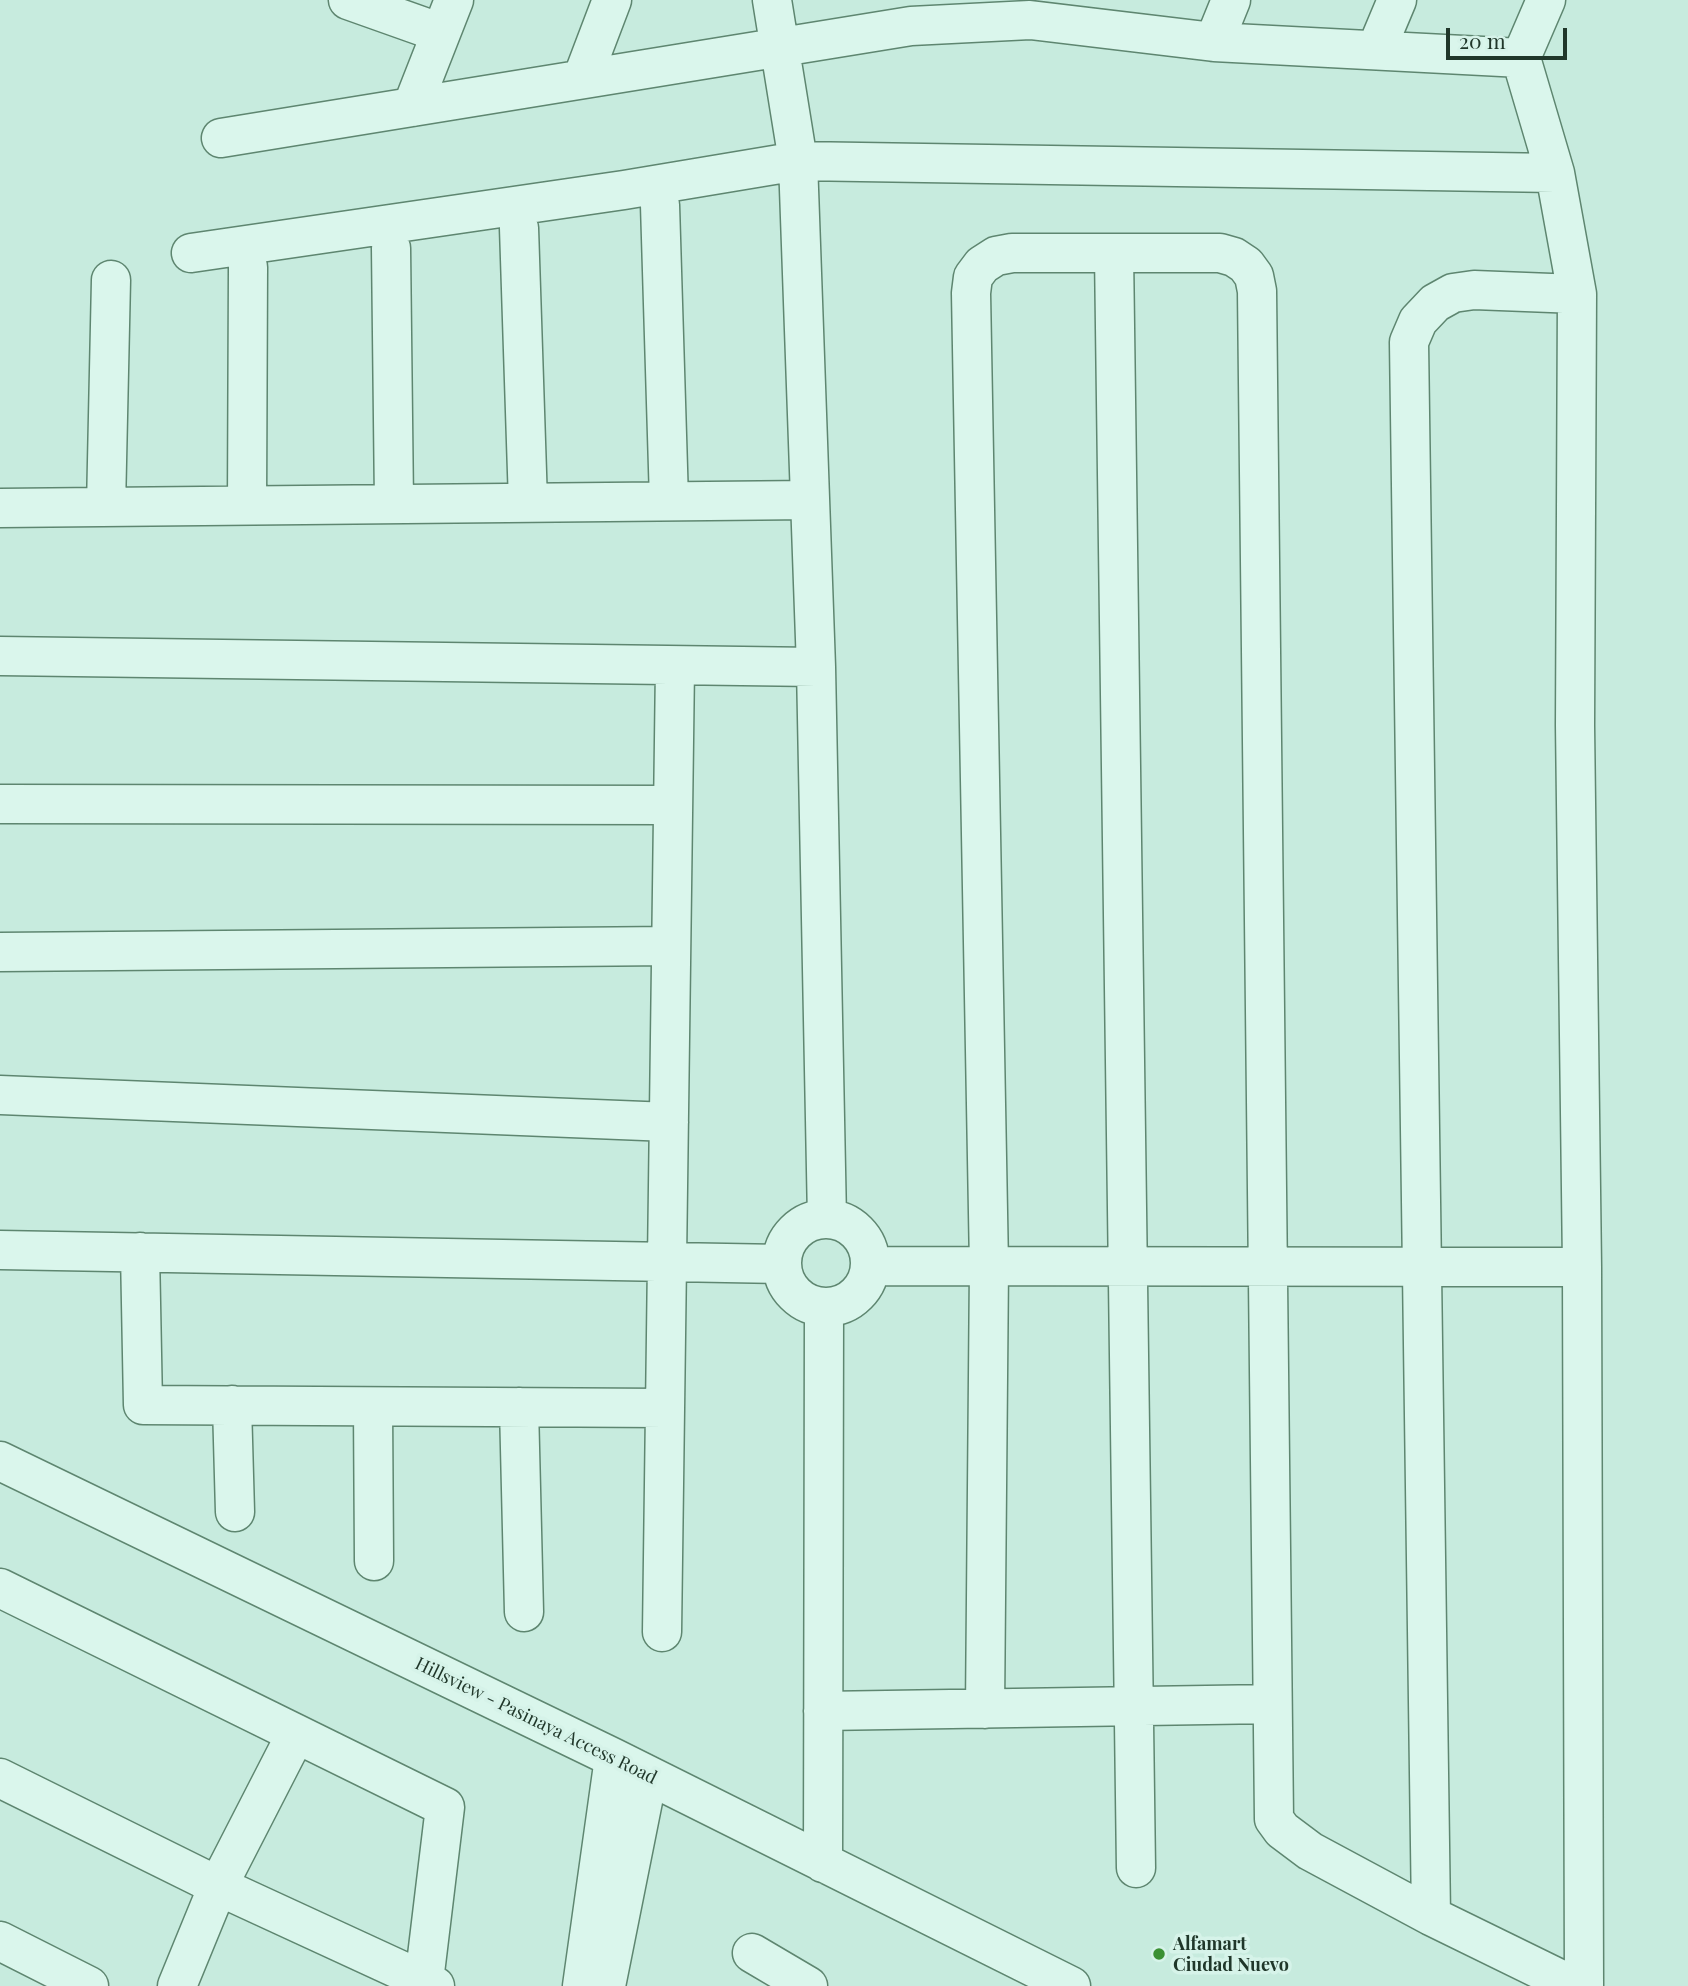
<!DOCTYPE html>
<style>
body{margin:0}
#map{position:relative;width:1688px;height:1986px;overflow:hidden;background:#c7ebde;font-family:"Playfair Display",serif}
canvas{display:block}
.scale{position:absolute;left:1446px;top:28px;width:121px;height:32px;box-sizing:border-box;border:4px solid #20372a;border-top:0;padding-left:9px;font-size:21px;line-height:24px;white-space:nowrap;color:#20372a;-webkit-text-stroke:5px #d6f3e9;paint-order:stroke}
</style>
<div id="map">
<canvas width="1688" height="1986"></canvas>
<div class="scale">20 m</div>
</div>
<script>
const ctx = document.querySelector('canvas').getContext('2d');
ctx.lineJoin = 'round';
const poly = rows => new Path2D(rows.map(r => 'M' + r).join(''));
function strokePath(path, color, width, dash) { ctx.strokeStyle = color; ctx.lineWidth = width; ctx.lineCap = dash ? 'butt' : 'round'; ctx.setLineDash(dash || []); ctx.stroke(path); }
function drawText(font, color, halo, rows, align = 'center') {
  ctx.font = font + ' "Playfair Display",serif'; ctx.lineWidth = 7; ctx.setLineDash([]); ctx.textBaseline = 'middle'; ctx.strokeStyle = halo; ctx.fillStyle = color; for (const [text, x, y, turn = 0] of rows) {
    ctx.save(); ctx.translate(x, y); ctx.rotate((+turn || 0) * Math.PI / 180); ctx.textAlign = isNaN(turn) ? turn : align; if (halo) ctx.strokeText(text, 0, 0); ctx.fillText(text, 0, 0); ctx.restore();
  }
}
const minor = poly([
 [348,0,441,33],
 [772,0,798,161,816,667,827,1219],
 [1546,0,1521,58,1555,173,1577,294,1575,725,1582,1267,1584,1986],
 [1214,42,1231,0],
 [1376,50,1397,0],
 [582,79,612,0],
 [412,107,454,0],
 [221,138,911,26,1030,20,1214,42,1521,58],
 [660,205,669,501],
 [519,228,528,503],
 [391,248,394,504],
 [191,253,624,190,798,161,1555,173],
 [1114,253,1136,1868],
 [247,505,248,267],
 [106,507,111,280],
 [0,508,810,500],
 [0,656,816,667],
 [0,804,673,805],
 [0,952,671,946],
 [0,1095,669,1122],
 '782 1263a44 44 0 1 1 88 0a44 44 0 1 1-88 0Z',
 [0,1250,782,1264],
 [140,1252,143,1405,664,1408],
 [870,1266,1582,1267],
 [232,1405,235,1512],
 [373,1407,374,1561],
 [519,1407,524,1612],
 [0,1461,614,1758,1071,1986],
 [0,1588,445,1807,424,1981],
 [662,1632,675,666],
 [985,1709,989,1266,971,293,973,277,982,265,996,256,1012,253,1220,253,1234,257,1246,265,1254,276,1257,291,1274,1819,1282,1830,1310,1851,1431,1916,1574,1986],
 [823,1711,1271,1704],
 [0,1778,218,1886,435,1986],
 [823,1863,824,1307],
 [1431,1916,1409,342,1418,321,1435,303,1453,293,1474,290,1577,294],
 [0,1941,89,1986],
 [752,1953,808,1986],
 [177,1986,218,1886,296,1734],
 [582,1986,614,1758],
 [606,1986,648,1776]
]);
strokePath(minor, '#5e8670', 41);
strokePath(minor, '#daf6ec', 38);
for (const [x, y, r, color] of [
 [1159,1954,7,"#3a9033"]
]) { const dot = new Path2D(); dot.arc(x, y, r, 0, 2 * Math.PI); ctx.fillStyle = color; ctx.fill(dot); strokePath(dot, '#d6f3e9', 2.5); }
drawText('18px', '#20372a', '#d6f3e9', [
 ["Hillsview - Pasinaya Access Road",536,1721,26]
]);
drawText('bold 18px', '#20372a', '#d6f3e9', [
 ["Alfamart",1173,1944],
 ["Ciudad Nuevo",1173,1965]
], 'left');
</script>
